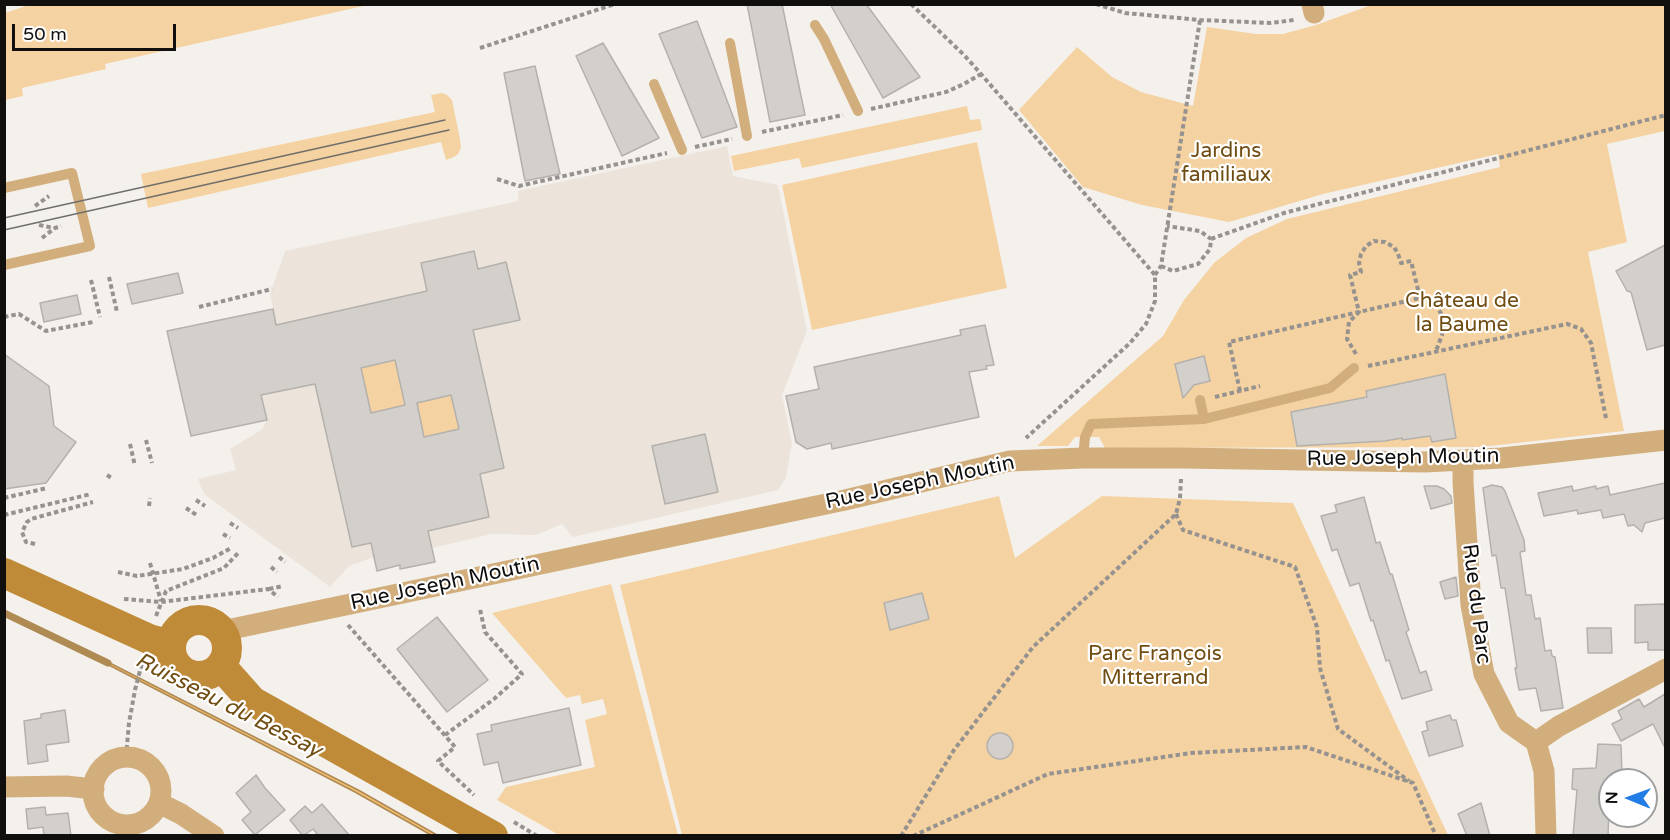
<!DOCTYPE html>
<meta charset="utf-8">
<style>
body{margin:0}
#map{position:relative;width:1670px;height:840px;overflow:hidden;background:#f4f1ed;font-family:"Varela Round",sans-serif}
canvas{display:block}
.frame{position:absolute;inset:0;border:6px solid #100f0e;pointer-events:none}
.north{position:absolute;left:1598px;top:768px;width:60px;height:60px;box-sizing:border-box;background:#fff;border:2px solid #9f9f9f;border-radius:50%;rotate:271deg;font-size:16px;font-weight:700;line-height:24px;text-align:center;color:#100f0e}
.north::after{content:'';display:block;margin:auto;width:21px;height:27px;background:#237de7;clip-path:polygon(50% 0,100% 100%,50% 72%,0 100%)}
.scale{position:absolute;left:12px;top:24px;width:164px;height:27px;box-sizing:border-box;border:3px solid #100f0e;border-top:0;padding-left:8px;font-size:18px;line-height:21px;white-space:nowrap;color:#100f0e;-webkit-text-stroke:4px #fff;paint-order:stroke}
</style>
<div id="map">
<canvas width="1670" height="840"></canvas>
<div class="frame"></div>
<div class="north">N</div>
<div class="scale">50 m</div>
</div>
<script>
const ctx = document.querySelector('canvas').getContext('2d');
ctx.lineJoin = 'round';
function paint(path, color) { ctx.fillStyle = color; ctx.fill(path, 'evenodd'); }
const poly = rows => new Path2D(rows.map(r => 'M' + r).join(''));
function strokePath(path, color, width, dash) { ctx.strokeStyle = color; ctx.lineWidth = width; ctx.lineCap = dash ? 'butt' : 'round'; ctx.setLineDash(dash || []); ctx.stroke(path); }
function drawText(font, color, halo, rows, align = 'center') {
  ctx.font = font + ' "Varela Round",sans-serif'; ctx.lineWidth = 4.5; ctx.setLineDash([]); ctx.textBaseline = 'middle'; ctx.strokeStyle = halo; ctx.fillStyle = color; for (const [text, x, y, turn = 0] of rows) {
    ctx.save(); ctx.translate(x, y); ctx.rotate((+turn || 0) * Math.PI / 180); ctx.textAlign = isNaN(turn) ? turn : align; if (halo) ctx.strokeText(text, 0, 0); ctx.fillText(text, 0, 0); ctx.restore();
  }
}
paint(poly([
 [727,146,733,176,778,185,807,331,782,395,792,443,786,478,778,490,573,537,562,524,537,535,492,534,411,553,374,557,349,566,330,587,204,494,198,479,236,470,230,449,261,430,267,420,255,368,284,361,270,294,285,251,518,201,518,191]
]), '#ece4da');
paint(poly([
 [32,4,368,4,368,5,105,64,106,69,22,88,23,96,5,100,5,13],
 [1374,4,1665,5,1665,131,1607,144,1627,242,1588,252,1624,431,1481,447,1105,448,1099,437,1075,437,1068,446,1037,446,1163,336,1184,300,1214,263,1246,238,1287,219,1500,167,1498,154,1323,194,1229,222,1142,205,1083,187,1019,110,1077,47,1112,77,1141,92,1193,106,1207,27,1256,34,1283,34,1316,25],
 [442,93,447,95,452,100,460,139,461,148,458,154,454,157,446,160,441,142,148,208,141,174,435,112,431,95],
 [967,106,970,120,980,119,982,130,802,168,799,158,734,171,731,156],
 [977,142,1007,288,812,330,782,185],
 [395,360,405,405,371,413,361,368],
 [451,395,459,429,424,437,417,403],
 [999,496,1015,558,1102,496,1293,503,1448,835,682,835,620,585],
 [611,584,678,835,559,835,497,800,506,787,595,767,585,720,607,714,603,699,582,704,580,695,566,698,492,613]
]), '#f5d2a1');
const water = poly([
 [102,659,360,791,437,835,431,835,355,792,99,660,102,659]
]);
paint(water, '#f3be71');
strokePath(water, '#af8a53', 1.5);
strokePath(poly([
 [4,613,108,663]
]), '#af8a53', 7);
const building = poly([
 [747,4,782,4,805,115,770,122,747,4],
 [830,4,866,4,920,77,883,98,830,4],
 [697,21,737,127,702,138,659,34,697,21],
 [603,43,659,138,622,156,576,56,603,43],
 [535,66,560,174,525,181,504,73,535,66],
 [1665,245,1665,345,1647,350,1631,292,1627,291,1616,271,1665,245],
 [474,251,478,269,506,262,520,320,473,330,504,468,480,474,489,517,428,531,435,562,400,569,400,565,377,571,371,543,352,547,315,384,261,395,267,420,191,436,167,331,273,309,276,325,427,291,421,263,474,251],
 [395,360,405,405,371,413,361,368,395,360],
 [451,395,459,429,424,437,417,403,451,395],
 [178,273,183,293,132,304,127,284,178,273],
 [77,295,81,314,44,322,40,303,77,295],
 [985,325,994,365,986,366,987,369,969,372,979,417,832,449,831,443,807,449,796,442,786,396,819,389,814,367,961,335,960,330,985,325],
 [4,354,49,386,54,426,76,442,46,483,4,489,4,354],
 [1204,356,1210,381,1194,385,1183,398,1175,364,1204,356],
 [1445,374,1456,438,1432,442,1430,436,1402,440,1402,438,1385,441,1297,446,1291,412,1367,397,1366,391,1445,374],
 [705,434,718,492,665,504,652,446,705,434],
 [1665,483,1665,518,1645,523,1642,532,1634,525,1628,526,1624,514,1603,518,1601,510,1578,514,1577,510,1544,516,1538,493,1572,486,1573,491,1596,486,1596,489,1608,486,1610,495,1665,483],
 [1492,485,1502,487,1505,491,1524,540,1525,551,1520,552,1526,595,1531,595,1535,619,1540,618,1545,651,1551,650,1552,656,1555,657,1563,708,1541,711,1536,688,1519,690,1515,668,1517,668,1505,588,1501,588,1496,555,1492,556,1483,488,1492,485],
 [1424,486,1437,486,1444,489,1451,496,1452,503,1431,509,1424,486],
 [1364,497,1376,543,1380,542,1390,574,1392,574,1409,630,1406,632,1420,673,1426,671,1432,690,1402,699,1389,660,1386,661,1373,620,1371,621,1359,583,1350,586,1337,549,1332,551,1321,516,1337,512,1335,505,1364,497],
 [1456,577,1458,596,1445,599,1440,582,1456,577],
 [922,593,929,619,890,630,884,603,922,593],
 [1665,604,1665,650,1648,650,1648,642,1635,643,1635,605,1665,604],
 [437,617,488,680,447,712,397,649,437,617],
 [1587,628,1611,628,1612,653,1588,653,1587,628],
 [1665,694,1665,748,1653,724,1621,741,1612,724,1622,719,1618,711,1639,699,1644,707,1665,694],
 [569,708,581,765,503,783,498,762,484,765,477,734,492,731,491,725,569,708],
 [65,710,69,742,46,745,48,761,28,764,24,721,41,718,41,714,65,710],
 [1450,715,1452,720,1456,720,1463,746,1429,756,1422,732,1428,730,1426,722,1450,715],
 '987 746a13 13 0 1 1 26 0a13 13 0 1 1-26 0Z',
 [1598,744,1621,745,1622,775,1616,780,1610,780,1608,836,1573,836,1577,790,1572,789,1573,769,1596,768,1598,744],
 [256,775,265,788,285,810,255,835,242,820,251,812,236,793,256,775],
 [1481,803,1490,836,1467,836,1458,814,1481,803],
 [322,804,350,836,319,836,313,829,303,836,290,820,305,806,312,813,322,804],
 [45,807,46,815,68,813,71,836,44,836,43,827,28,829,26,809,45,807]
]);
paint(building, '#d3d0cc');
strokePath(building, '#b4b1ad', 1.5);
strokePath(poly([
 [911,4,964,55,981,74,1155,275,1155,301,1146,324,1130,343,1026,438],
 [1096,4,1125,13,1200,20,1271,23,1294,20],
 [480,48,615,4],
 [871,109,946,92,964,84,981,74],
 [762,132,843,115],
 [695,147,732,139],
 [497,179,519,186,667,153],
 [35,206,49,196],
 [39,225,54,228],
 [42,238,55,228,61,226],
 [1211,239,1284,213,1666,115],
 [1161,266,1173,271,1198,264,1210,249,1211,239,1200,231,1167,226],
 [1155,275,1161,266,1200,20],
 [109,277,117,312],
 [91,280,100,317],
 [199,307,272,289],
 [4,317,19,314,46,331,93,322],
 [1356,354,1347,339,1349,322,1359,312,1420,298,1435,304,1444,318,1442,335,1436,351],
 [1368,366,1567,324,1581,329,1591,343,1606,418],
 [1240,391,1229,342,1359,312,1350,275,1361,272,1359,263,1361,254,1366,246,1374,241,1385,242,1394,247,1398,254,1401,263,1411,261,1420,298],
 [1215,397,1260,386],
 [146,440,152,463],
 [130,444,135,466],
 [107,475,113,479],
 [4,498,47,488],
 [196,500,205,506],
 [149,506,150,498],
 [186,508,198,516],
 [1176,514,1183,530,1295,567,1317,627,1320,668,1338,729,1409,781],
 [4,515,91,494],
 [230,523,238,528],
 [223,534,230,538],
 [35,544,26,542,22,532,27,522,31,519,93,502],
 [279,557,285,562],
 [150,563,161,601],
 [271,567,277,572],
 [118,572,137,576,183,569,213,558,231,548],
 [269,589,283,586],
 [124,599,161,602,268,589,278,597],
 [156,616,166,591,224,568,239,552],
 [348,625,455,747,438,761,474,795],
 [445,735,494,699,522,674,485,632,480,609],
 [126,757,129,723,135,690,142,663],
 [514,822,537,836],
 [901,836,954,750,1033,647,1176,514,1180,498,1181,479],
 [913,836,1048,774,1191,753,1306,747,1413,783,1436,836]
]), '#959290', 4, [4.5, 3]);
strokePath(poly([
 [815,25,824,39,858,111],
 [730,43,747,136],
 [654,84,682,150],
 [4,188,72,173,90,246,4,265],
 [1200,400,1204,419,1330,388,1354,368],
 [1083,458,1085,437,1091,424,1204,419]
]), '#d2ae7c', 10);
strokePath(poly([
 [1312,4,1314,13],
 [1463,460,1463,482,1471,605,1484,674,1509,723,1536,742,1544,771,1546,836],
 [222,631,845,500,1010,461,1083,458,1182,458,1425,462,1502,458,1666,440],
 [1536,742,1559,726,1666,669],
 '93 791a34 34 0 1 1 68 0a34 34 0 1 1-68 0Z',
 [4,787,66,786,94,789],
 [159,803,181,814,214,836]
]), '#d2ae7c', 21);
strokePath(poly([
 [4,573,149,639,171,645],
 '171 648a28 28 0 1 1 56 0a28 28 0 1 1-56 0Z',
 [221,666,252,701,493,836]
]), '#c08b38', 30);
strokePath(poly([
 [4,218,445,120],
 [4,230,449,130]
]), '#706f6c', 1.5);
drawText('21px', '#704d12', '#fff', [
 ["Jardins",1226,151],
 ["familiaux",1226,175],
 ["Château de",1462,301],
 ["la Baume",1462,325],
 ["Parc François",1155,654],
 ["Mitterrand",1155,678]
]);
drawText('21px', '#100f0e', '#fff', [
 ["Rue Joseph Moutin",1403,458,-1],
 ["Rue Joseph Moutin",920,483,-12],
 ["Rue Joseph Moutin",445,584,-12],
 ["Rue du Parc",1476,604,83]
]);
drawText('italic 22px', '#714e13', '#fff', [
 ["Ruisseau du Bessay",228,706,27]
]);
</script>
